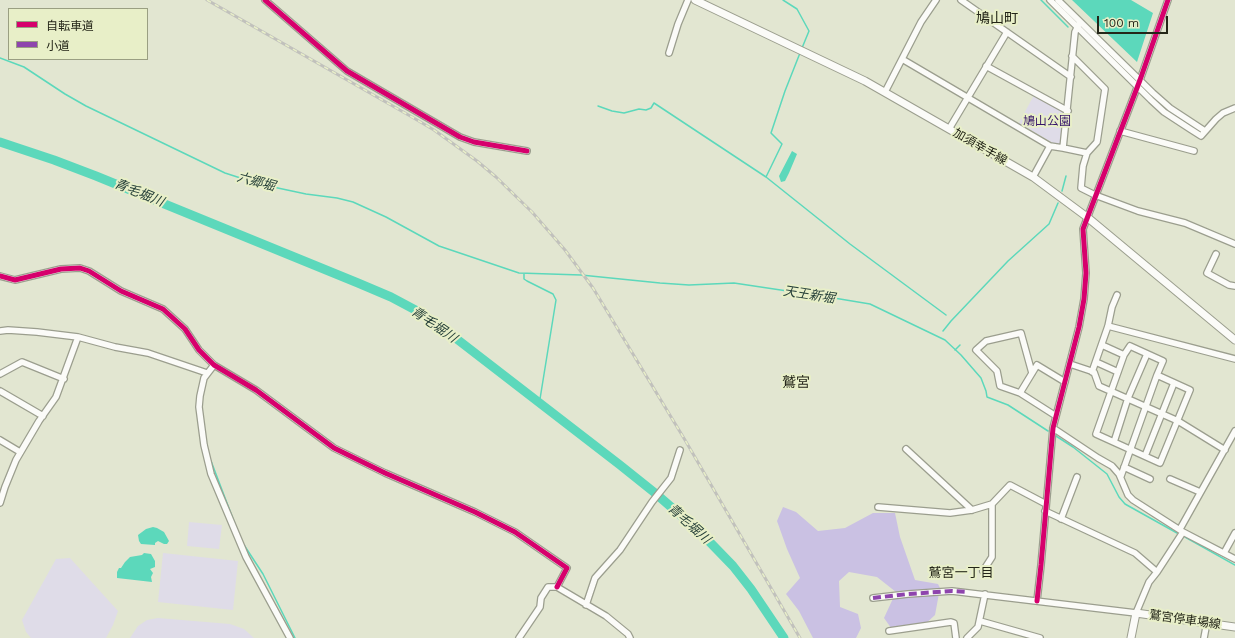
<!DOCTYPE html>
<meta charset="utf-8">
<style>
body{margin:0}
#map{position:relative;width:1235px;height:638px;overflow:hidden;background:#e2e6d1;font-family:"Work Sans","Noto Sans JP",sans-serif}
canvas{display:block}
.legend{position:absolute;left:8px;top:8px;width:140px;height:52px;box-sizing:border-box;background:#e8efc8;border:1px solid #9a9f82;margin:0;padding:5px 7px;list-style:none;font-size:12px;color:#242618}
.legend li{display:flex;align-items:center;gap:8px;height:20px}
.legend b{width:20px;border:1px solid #9a9f82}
.scale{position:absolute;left:1097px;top:16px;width:71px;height:18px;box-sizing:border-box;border:2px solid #242618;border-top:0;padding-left:5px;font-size:12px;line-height:14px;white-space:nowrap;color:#242618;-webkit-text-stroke:3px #e8efc8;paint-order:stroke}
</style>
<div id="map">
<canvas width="1235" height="638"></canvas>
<ul class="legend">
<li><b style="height:5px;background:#d6006c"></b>自転車道</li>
<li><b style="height:5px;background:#8e44ad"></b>小道</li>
</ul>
<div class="scale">100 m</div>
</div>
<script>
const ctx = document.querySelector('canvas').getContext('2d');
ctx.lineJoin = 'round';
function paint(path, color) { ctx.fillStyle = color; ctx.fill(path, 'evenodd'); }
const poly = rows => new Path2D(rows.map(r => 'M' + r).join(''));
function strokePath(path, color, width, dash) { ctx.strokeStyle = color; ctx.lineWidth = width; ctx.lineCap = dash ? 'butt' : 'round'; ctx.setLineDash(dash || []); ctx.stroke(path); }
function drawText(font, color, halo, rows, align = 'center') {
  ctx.font = font + ' "Work Sans","Noto Sans JP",sans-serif'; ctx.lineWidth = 4; ctx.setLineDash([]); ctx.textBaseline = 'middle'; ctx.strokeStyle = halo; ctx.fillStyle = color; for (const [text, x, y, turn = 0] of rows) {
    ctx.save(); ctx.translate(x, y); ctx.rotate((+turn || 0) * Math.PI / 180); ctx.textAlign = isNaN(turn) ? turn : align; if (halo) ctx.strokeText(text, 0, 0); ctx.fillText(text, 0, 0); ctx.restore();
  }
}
paint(poly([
 [1034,95,1063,111,1064,114,1061,145,1053,143,1019,123],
 [189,522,222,525,219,549,187,546],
 [163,553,238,561,233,610,158,602],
 [70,558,118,611,113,625,106,638,31,638,26,632,22,620,56,559],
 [158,618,230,624,244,629,254,638,130,638,138,626,147,620]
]), '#dfdce8');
paint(poly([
 [783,507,796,512,818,531,845,528,873,513,895,513,900,537,915,580,938,584,940,588,935,615,922,627,894,632,884,618,896,592,877,577,849,572,839,581,840,607,858,614,861,628,856,638,813,638,799,611,786,594,800,578,787,549,777,521]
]), '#cac1e3');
paint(poly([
 [1072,0,1131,0,1153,13,1137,62],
 [792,151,797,154,789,173,785,181,781,182,779,176],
 [153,527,157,528,164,532,169,541,167,544,164,544,158,541,155,543,155,545,141,544,139,541,138,535,146,529],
 [144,553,151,554,155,561,155,567,150,569,153,573,151,577,152,582,117,578,117,572,119,568,121,568,125,562,130,557,142,555]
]), '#5cd8bb');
strokePath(poly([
 [783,0,797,9,809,31,802,48],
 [1041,0,1068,27],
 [800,53,785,91,771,133,782,144,766,177,850,244,946,315],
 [0,58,24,67,65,94,86,106,225,173,259,184,306,194,337,198,353,202,386,217,439,246,519,273,581,275,660,283,689,285,734,283,834,298,870,304,945,340,961,355,981,378,986,391,987,397,1008,405,1048,431],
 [598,106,612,111,624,113,639,109,646,110,651,108,654,103,766,177],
 [1062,191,1066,176],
 [524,274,524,279,527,281,553,294,556,300,540,399,537,402],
 [943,331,951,321,1008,261,1049,224,1058,203],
 [955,350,960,345],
 [1056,436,1073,447,1107,474,1119,497,1125,504,1177,533],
 [211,461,238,532],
 [1185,537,1235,565],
 [244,545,263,574,295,638]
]), '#5cd8bb', 1.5);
strokePath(poly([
 [0,142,54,160,96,176,358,283,391,297,421,313,449,333,620,465,655,493,701,533,733,566,751,589,784,638]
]), '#5cd8bb', 9);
const minor = poly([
 [265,0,347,71,460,137,474,142,527,151],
 [961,0,1071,77],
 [1050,0,1151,100,1164,112,1190,129,1201,136,1216,119,1223,113,1235,108],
 [1058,0,1153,93,1170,108,1205,131],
 [669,53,678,24,688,0],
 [1072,56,1105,89,1097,142,1087,153,1083,166,1081,188,1095,195,1138,211,1185,223,1235,244],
 [902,59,1050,146,1063,148,1075,32,1080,22],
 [986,66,1068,111],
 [885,92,921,22,936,0],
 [949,129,1007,32],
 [1120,131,1194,151],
 [1063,148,1087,153],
 [1033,177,1050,146],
 [1216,254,1207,273,1229,285,1235,286],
 [0,276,15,280,61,269,80,268,89,271,121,291,163,309,185,329,199,350,214,365,256,390,334,448,385,473,475,512,515,532,567,568,557,587],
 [1108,326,1235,359],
 [0,331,8,330,37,332,78,337,115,347,148,353,207,373],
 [1102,345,1124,355],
 [1130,346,1163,361,1157,375,1190,390,1160,463,1096,434,1124,355,1130,346],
 [1096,362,1118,372],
 [1070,364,1094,372,1099,386,1178,421,1225,450],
 [214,365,204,378,200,396,199,407,204,445,211,474,246,557,290,638],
 [1092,372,1108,326,1112,307,1117,295],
 [0,374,22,362,64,379],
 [0,391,43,416],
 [1020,393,1000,386,997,371,976,350,986,341,1021,333,1032,373],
 [1056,416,1020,393,1037,365,1065,382],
 [1053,428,1098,458,1112,466,1119,474,1128,495,1133,500,1183,532,1235,559],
 [0,440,20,452],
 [1114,442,1128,398,1147,354],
 [906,449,972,510],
 [1145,456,1174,383],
 [1124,467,1150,479],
 [1121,476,1157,375],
 [1170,479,1200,492],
 [0,503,5,487,16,460,39,421,56,397,78,337],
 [878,507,950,513,972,510,992,504,1010,485,1046,504],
 [1045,511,1135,553,1157,572],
 [1061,519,1077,477],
 [1180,529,1235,431],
 [1224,553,1235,533],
 [983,571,992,557,992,504],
 [873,598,908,594,952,591,1136,613,1149,582,1157,572,1183,532],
 [1037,601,1041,565,1053,428,1079,327,1084,299,1086,273,1083,229,1140,80,1168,0],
 [586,605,595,578,620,550,652,502,671,478,680,450],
 [980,621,1040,638],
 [889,631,951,622,954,623,956,638],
 [519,638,540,607,541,598,548,587,557,587,606,616,628,634,630,638],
 [967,638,978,627,985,594],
 [1204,638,1207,622]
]);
const major = poly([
 [695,0,865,81,1033,177,1087,217,1235,340],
 [1131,638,1136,613,1235,627]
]);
strokePath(minor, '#9b9e8e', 8);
strokePath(major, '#9b9e8e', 9);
strokePath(minor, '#fbfbf8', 5.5);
strokePath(major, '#fbfbf8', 7);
const rail = poly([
 [207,0,412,117,434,130,477,161,496,177,532,212,565,250,593,288,685,440,800,638]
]);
strokePath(rail, '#c1c1bc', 3);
strokePath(rail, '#e8efc8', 1.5, [4.5]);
strokePath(poly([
 [873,598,908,594,952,591,968,592]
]), '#8e44ad', 4, [8, 4]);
strokePath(poly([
 [265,0,347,71,460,137,474,142,527,151],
 [0,276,15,280,61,269,80,268,89,271,121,291,163,309,185,329,199,350,214,365,256,390,334,448,385,473,475,512,515,532,567,568,557,587],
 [1037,601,1041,565,1053,428,1079,327,1084,299,1086,273,1083,229,1140,80,1168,0]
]), '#d6006c', 5);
drawText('12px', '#361469', '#e8efc8', [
 ["鳩山公園",1047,121]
]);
drawText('12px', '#242618', '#e8efc8', [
 ["加須幸手線",980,147,30],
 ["鷲宮停車場線",1185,620,8]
]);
drawText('italic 13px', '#264039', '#e8efc8', [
 ["六郷堀",256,182,15],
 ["青毛堀川",139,193,22],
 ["天王新堀",809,295,9],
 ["青毛堀川",434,325,35],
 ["青毛堀川",689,524,42]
]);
drawText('13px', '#242618', '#e8efc8', [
 ["鷲宮一丁目",961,573]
]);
drawText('14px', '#242618', '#e8efc8', [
 ["鳩山町",997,19],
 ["鷲宮",796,383]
]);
</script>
